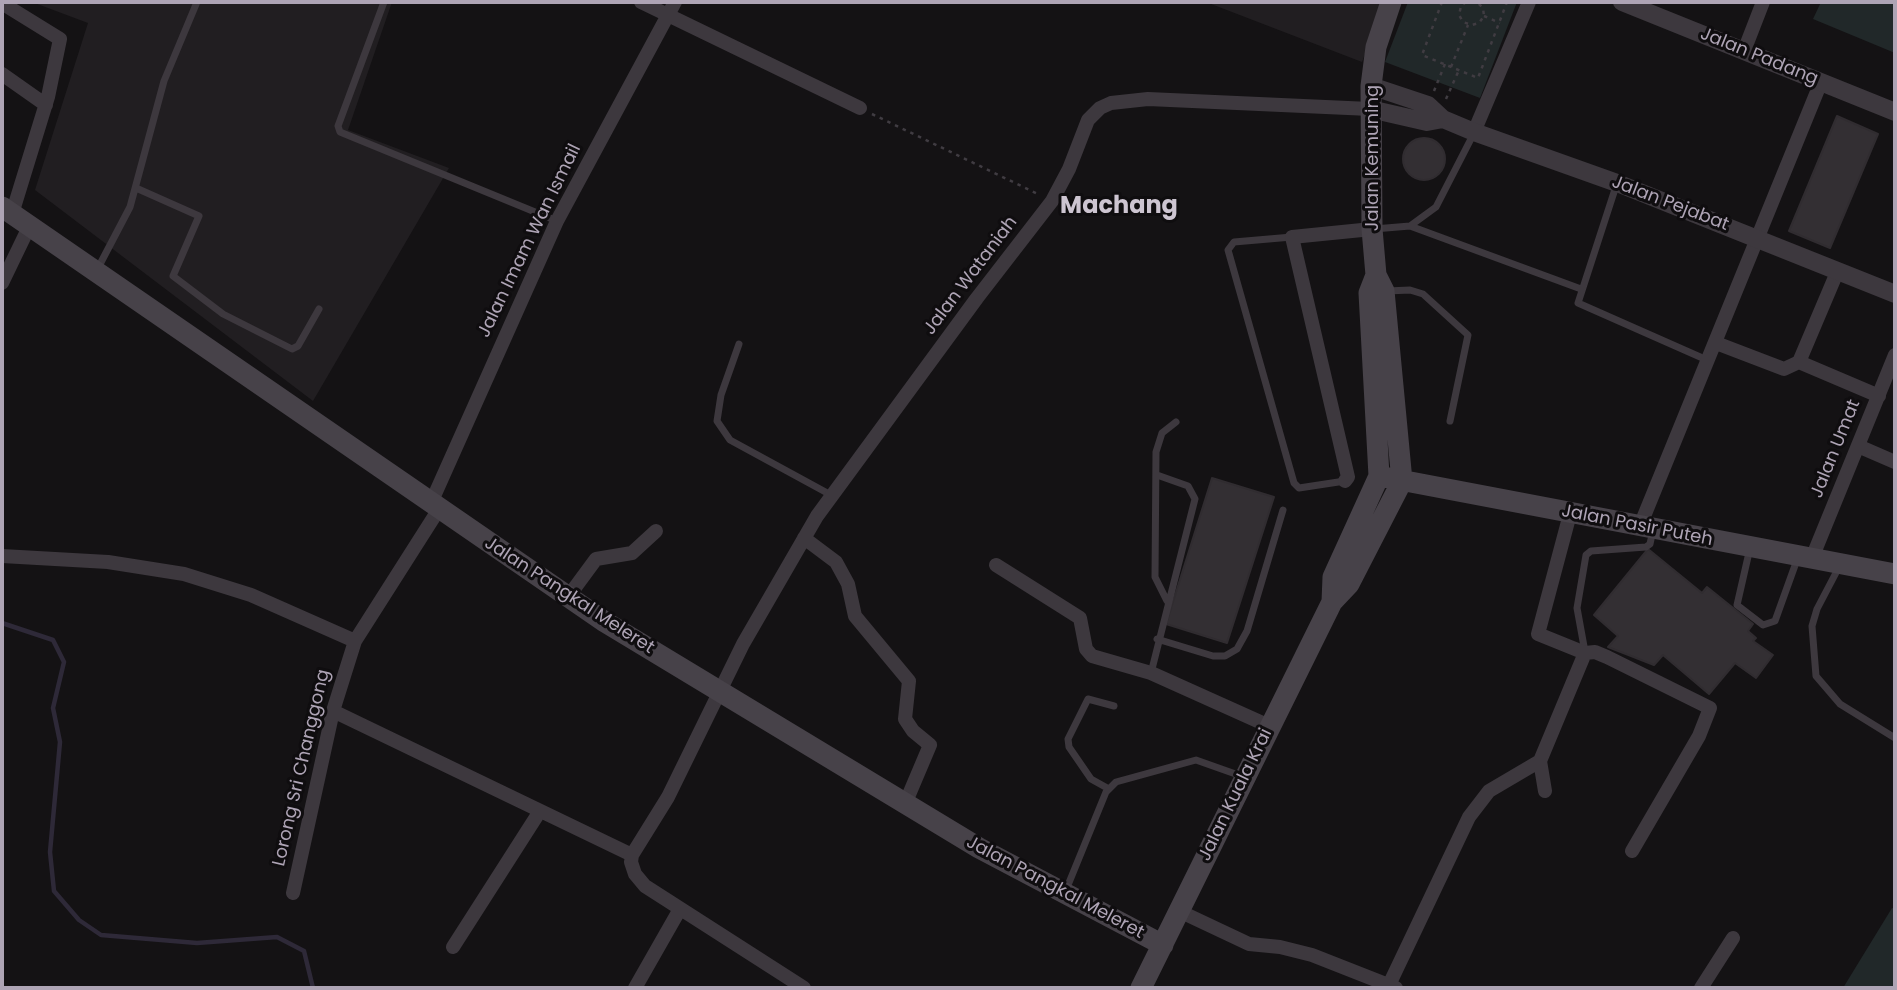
<!DOCTYPE html>
<style>
body{margin:0}
#map{position:relative;width:1897px;height:990px;overflow:hidden;background:#141214;font-family:Poppins,sans-serif}
canvas{display:block}
.frame{position:absolute;inset:0;border:4px solid #aea4b5;pointer-events:none}
</style>
<div id="map">
<canvas width="1897" height="990"></canvas>
<div class="frame"></div>
</div>
<script>
const ctx = document.querySelector('canvas').getContext('2d');
ctx.lineJoin = 'round';
function paint(path, color) { ctx.fillStyle = color; ctx.fill(path, 'evenodd'); }
const poly = rows => new Path2D(rows.map(r => 'M' + r).join(''));
function strokePath(path, color, width, dash) { ctx.strokeStyle = color; ctx.lineWidth = width; ctx.lineCap = dash ? 'butt' : 'round'; ctx.setLineDash(dash || []); ctx.stroke(path); }
function drawText(font, color, halo, rows, align = 'center') {
  ctx.font = font + ' Poppins,sans-serif'; ctx.lineWidth = 6; ctx.setLineDash([]); ctx.textBaseline = 'middle'; ctx.strokeStyle = halo; ctx.fillStyle = color; for (const [text, x, y, turn = 0] of rows) {
    ctx.save(); ctx.translate(x, y); ctx.rotate((+turn || 0) * Math.PI / 180); ctx.textAlign = isNaN(turn) ? turn : align; if (halo) ctx.strokeText(text, 0, 0); ctx.fillText(text, 0, 0); ctx.restore();
  }
}
paint(poly([
 [32,2,392,2,348,130,449,168,313,401,35,190,88,23],
 [1206,2,1385,2,1362,62]
]), '#211e21');
paint(poly([
 [1408,2,1517,2,1480,98,1385,62],
 [1821,2,1895,2,1895,53,1813,19],
 [1892,908,1895,909,1895,988,1843,988]
]), '#212829');
strokePath(poly([
 [2,623,53,640,64,662,53,708,60,742,50,852,54,891,79,920,101,935,197,943,277,937,304,951,313,988]
]), '#2e2938', 4.5);
const building = poly([
 [1837,116,1878,134,1830,248,1789,231,1837,116],
 '1403 159a21 21 0 1 1 42 0a21 21 0 1 1-42 0Z',
 [1212,478,1274,497,1227,643,1166,624,1212,478],
 [1648,549,1702,593,1707,587,1753,624,1748,631,1756,638,1753,641,1773,655,1756,678,1735,663,1709,694,1663,655,1654,665,1608,647,1618,636,1594,615,1648,549]
]);
paint(building, '#332f33');
strokePath(building, '#302c30', 2);
strokePath(poly([
 [1442,2,1422,55,1478,78,1507,2],
 [1466,2,1461,6,1459,15,1463,22,1472,25,1479,23,1484,16,1483,8,1477,2],
 [1484,16,1500,23],
 [1451,67,1468,25],
 [1434,91,1445,64],
 [1446,99,1459,70],
 [872,114,1040,195]
]), '#403c42', 2.5, [3.5, 5]);
strokePath(poly([
 [384,2,338,126,340,132,557,221],
 [1617,183,1578,303,1707,360],
 [136,188,199,216,173,276,223,314,292,349,298,346,319,309],
 [1410,226,1581,289],
 [1374,229,1410,226,1436,207,1474,133],
 [1292,237,1234,242,1228,250,1294,483,1299,488,1345,481],
 [98,268,130,207,164,81,197,2],
 [1387,291,1410,290,1423,294,1468,335,1450,421],
 [739,344,721,395,717,421,730,440,831,495],
 [1750,548,1737,605,1763,625,1775,621,1798,557],
 [1839,567,1817,609,1812,626,1816,676,1840,704,1895,738],
 [1167,601,1155,577,1156,452,1162,433,1176,422],
 [1157,639,1213,656,1225,656,1237,649,1247,631,1283,510],
 [1585,652,1577,608,1586,555,1591,551,1646,547,1650,544,1653,530],
 [1151,673,1195,499,1188,486,1157,475],
 [1109,789,1091,779,1069,747,1068,739,1088,699,1114,706],
 [1066,890,1106,792,1116,782,1196,760,1244,777]
]), '#3d383e', 7);
strokePath(poly([
 [641,2,860,108],
 [5,5,60,39,48,97,12,214],
 [1744,51,1763,2],
 [2,74,46,105],
 [1474,132,1529,2],
 [2,283,29,227],
 [1716,343,1784,369,1799,362,1879,396],
 [1799,362,1838,270],
 [1858,446,1895,462],
 [1345,481,1348,477,1292,237,1372,229],
 [431,503,557,221,675,2],
 [1570,514,1538,634,1585,653,1595,652,1607,657,1710,708,1699,736,1632,851],
 [1640,526,1821,82],
 [804,538,836,562,848,584,855,616,909,681,905,719,913,731,930,745,905,804],
 [2,556,108,562,184,574,251,595,355,641],
 [1812,558,1895,355],
 [996,565,1080,618,1086,649,1092,656,1151,673,1269,726],
 [568,597,596,559,632,553,656,531],
 [333,711,632,855],
 [1545,791,1540,761,1585,653],
 [293,893,333,711,355,641,439,509],
 [1179,911,1249,944,1280,947,1312,955,1396,988],
 [453,947,540,811],
 [1389,985,1469,817,1489,791,1540,761],
 [635,988,680,909],
 [804,988,645,886,635,874,631,862,632,855,668,797,743,644,817,516,977,298,1052,201,1069,169,1088,120,1100,108,1111,103,1148,99,1370,109],
 [1701,988,1733,938]
]), '#3d383e', 14);
strokePath(poly([
 [1622,2,1895,112],
 [1371,86,1428,105,1443,119,1474,132,1617,183,1895,294],
 [1370,109,1427,122,1443,119]
]), '#3d383e', 18);
strokePath(poly([
 [1391,2,1376,47,1371,86,1372,229,1376,275,1384,291,1402,481],
 [2,207,605,622,979,848,1163,945],
 [1379,476,1895,574],
 [1332,602,1333,577,1379,476,1369,293,1376,275],
 [1141,988,1332,602,1349,584,1402,481]
]), '#474249', 21);
drawText('18px', '#aea4b5', '#0f0d0f', [
 ["Jalan Padang",1759,57,22],
 ["Jalan Kemuning",1373,158,-90],
 ["Jalan Pejabat",1670,204,21],
 ["Jalan Imam Wan Ismail",530,241,-64],
 ["Jalan Wataniah",971,276,-53],
 ["Jalan Umat",1836,449,-68],
 ["Jalan Pasir Puteh",1637,526,11],
 ["Jalan Pangkal Meleret",569,596,33],
 ["Lorong Sri Changgong",302,768,-77],
 ["Jalan Kuala Krai",1236,795,-64],
 ["Jalan Pangkal Meleret",1055,888,28]
]);
drawText('bold 24px', '#cdc5d1', '#0f0d0f', [
 ["Machang",1119,207]
]);
</script>
